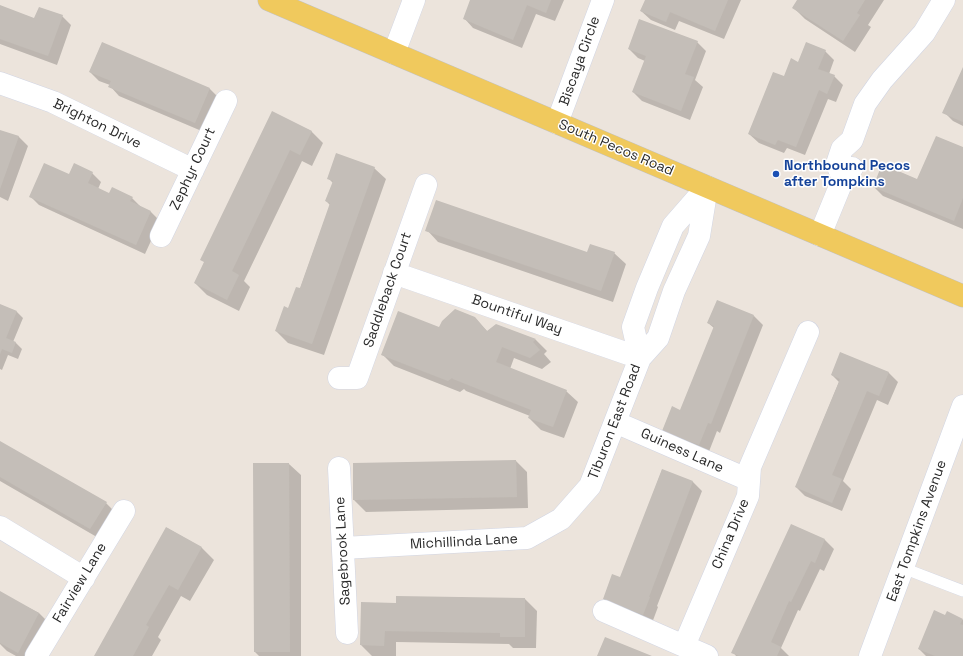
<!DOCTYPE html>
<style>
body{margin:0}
canvas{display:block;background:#ece4dc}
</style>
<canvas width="963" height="656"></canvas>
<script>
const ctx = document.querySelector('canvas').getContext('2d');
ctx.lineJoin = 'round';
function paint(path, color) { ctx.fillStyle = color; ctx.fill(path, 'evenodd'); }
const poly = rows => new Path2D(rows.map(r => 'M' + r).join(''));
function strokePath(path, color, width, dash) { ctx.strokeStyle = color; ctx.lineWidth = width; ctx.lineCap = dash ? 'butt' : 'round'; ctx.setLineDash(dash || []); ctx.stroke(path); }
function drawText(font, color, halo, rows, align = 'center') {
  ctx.font = font + ' "Space Grotesk",sans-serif'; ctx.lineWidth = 3; ctx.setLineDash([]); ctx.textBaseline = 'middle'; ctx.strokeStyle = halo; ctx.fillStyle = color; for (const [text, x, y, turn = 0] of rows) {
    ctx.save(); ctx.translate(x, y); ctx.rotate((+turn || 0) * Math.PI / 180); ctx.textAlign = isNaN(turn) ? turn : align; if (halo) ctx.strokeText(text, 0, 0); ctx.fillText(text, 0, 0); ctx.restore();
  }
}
paint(poly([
 [471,0,564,0,555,21,536,14,522,48,473,28,464,18],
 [646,0,741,0,724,39,679,21,675,30,651,20,641,11],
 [798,0,884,0,868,25,871,27,855,52,805,19,793,7],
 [0,6,35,19,62,16,71,25,57,65,0,44],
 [697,42,706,51,695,80,703,87,690,120,642,101,633,92,645,61,638,58,629,49],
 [102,44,210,89,219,98,204,132,119,96,110,86,110,85,99,81,90,72],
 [825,51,834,60,829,74,834,76,843,85,836,102,828,99,805,155,787,148,784,153,759,143,749,134,784,77,799,63],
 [963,70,963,126,953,121,944,112],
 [272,113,311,131,323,143,312,166,302,161,244,281,250,287,239,311,207,295,195,283],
 [0,131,19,137,28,146,8,201,0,197],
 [963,149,963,229,883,196,874,187,918,180],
 [374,168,386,179,324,355,288,343,276,331,300,289,330,205,326,201,333,183,328,178],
 [92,173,101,182,98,189,110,194,132,198,141,207,151,212,160,221,145,254,39,205,30,196,69,176],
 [427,230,588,253,614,253,626,264,613,302,438,242],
 [0,305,17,312,23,318,13,342,16,343,22,349,18,359,8,355,2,370,0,369],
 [754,316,763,325,720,433,717,431,708,454,672,440,681,411,714,328,708,323],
 [474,318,488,332,496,325,536,340,547,351,544,354,551,362,542,369,514,358,510,369,566,391,578,402,564,438,541,430,529,418,530,416,466,391,464,389,460,392,394,366,382,354,440,328],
 [841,353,889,373,898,382,888,405,877,400,843,481,851,489,842,511,805,496,796,487,839,382,832,375],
 [0,442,106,503,118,515,102,540,0,481],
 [516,461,527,472,528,508,366,512,354,500],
 [289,464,301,475,301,656,259,656,255,652],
 [662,470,693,482,702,491,657,606,658,607,652,623,613,608,604,599,621,579],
 [792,525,825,540,834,549,824,571,820,569,800,611,798,610,781,648,789,656,736,656,733,652],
 [167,528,202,548,214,560,190,601,181,596,158,637,161,640,152,656,95,656],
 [0,593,39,613,51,625,34,656,16,656,7,651,0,644],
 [525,599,537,611,536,648,513,648,509,644,396,642,396,656,372,656,361,645,397,604],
 [946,616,963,620,963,656,926,656,919,649]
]), '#0003');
paint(poly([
 [470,0,551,0,546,13,527,5,513,40,463,19],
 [645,0,728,0,715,31,670,12,666,22,640,11],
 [797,0,865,0,857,13,860,15,843,41,792,8],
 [0,5,34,18,39,7,63,15,48,56,0,39],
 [639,19,698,41,685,74,694,77,681,111,632,92,646,56,628,49],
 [102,42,210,88,195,123,108,87,111,81,89,72],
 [806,42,826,50,818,69,835,75,827,94,819,90,796,147,778,140,775,145,748,134,773,72,784,76,791,58,798,62],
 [963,67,963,122,942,113],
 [272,111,312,131,300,155,290,150,232,271,239,275,227,300,194,283,204,262,200,260],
 [0,130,19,136,0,189],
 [936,136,963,147,963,198,954,221,873,187,882,164,917,179],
 [336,153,375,167,312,344,275,331,284,306,288,308,296,287,300,288,330,203,325,201,333,181,327,179],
 [44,163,69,174,74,163,93,172,88,183,109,193,112,187,133,197,130,201,151,211,136,245,29,197],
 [436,200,587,252,590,244,615,252,601,291,425,231],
 [717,300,754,315,711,424,708,423,699,445,662,431,672,406,680,410,714,326,707,323],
 [0,304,17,311,6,338,16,342,12,353,2,349,0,354],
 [455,309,475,317,487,331,496,324,536,339,533,342,540,350,530,358,502,347,496,362,567,390,553,427,528,418,531,410,453,379,452,378,448,381,381,355,398,311,439,327,442,321],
 [840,352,889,372,879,396,867,391,832,475,842,479,832,503,795,487,840,379,831,375],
 [0,441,107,502,90,529,0,477],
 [516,460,517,497,353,500,353,463],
 [253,463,289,463,290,652,254,652],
 [662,469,693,481,649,597,650,597,643,615,603,599,612,574,620,577],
 [791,524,825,539,815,563,811,561,791,602,789,601,771,642,781,647,777,656,739,656,731,653],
 [166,527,202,547,178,590,169,585,146,625,149,627,133,656,94,656],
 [0,591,39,613,18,653,0,643],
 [396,596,525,598,525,637,500,637,500,633,385,631,384,646,360,645,361,602,396,603],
 [934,610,945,615,947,611,963,619,960,624,963,625,963,656,935,656,918,649],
 [605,637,652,656,597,656]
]), '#c4beb8');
const lane = poly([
 [903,568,963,591]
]);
const street = poly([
 [394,53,414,0],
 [0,83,53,102,193,170],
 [557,123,603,0],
 [843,179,837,164,842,149,852,140,865,104,882,80,924,33,944,0],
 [820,235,843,179,852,168],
 [161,236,226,101],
 [394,273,640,358],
 [640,358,633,327,647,288,673,226,707,187],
 [339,378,357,378,426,185],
 [615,422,749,480],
 [339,468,347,633],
 [0,527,84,578],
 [343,548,527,538,561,519,590,486,640,358,658,338,674,291,699,236,707,187],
 [604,611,707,656],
 [684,646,748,496,750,467,808,332],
 [36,656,124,511]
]);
const secondary = poly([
 [870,656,963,406]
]);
const primary = poly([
 [269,0,963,296]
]);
strokePath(lane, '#d1d5e3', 12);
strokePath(street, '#d1d5e3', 23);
strokePath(secondary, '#d1d5e3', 23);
strokePath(primary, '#c3c3c3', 23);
strokePath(lane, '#fff', 11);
strokePath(street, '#fff', 22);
strokePath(secondary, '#fff', 22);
strokePath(primary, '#f0c95d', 22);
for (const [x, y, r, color] of [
 [776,174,4,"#1a4fb4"]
]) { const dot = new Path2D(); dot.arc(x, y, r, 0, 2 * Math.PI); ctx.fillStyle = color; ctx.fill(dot); strokePath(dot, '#fff', 1.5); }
drawText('14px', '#2a2a2a', '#fff', [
 ["Biscaya Circle",580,61,-70],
 ["Brighton Drive",97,124,26],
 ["South Pecos Road",616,148,23],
 ["Zephyr Court",193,169,-65],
 ["Saddleback Court",388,290,-71],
 ["Bountiful Way",517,315,19],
 ["Tiburon East Road",615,422,-69],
 ["Guiness Lane",682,451,24],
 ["East Tompkins Avenue",917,531,-70],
 ["China Drive",731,534,-67],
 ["Michillinda Lane",464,542,-3],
 ["Sagebrook Lane",343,551,-93],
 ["Fairview Lane",80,583,-59]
]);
drawText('bold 14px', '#164399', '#fff', [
 ["Northbound Pecos",784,166],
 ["after Tompkins",784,182]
], 'left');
</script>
